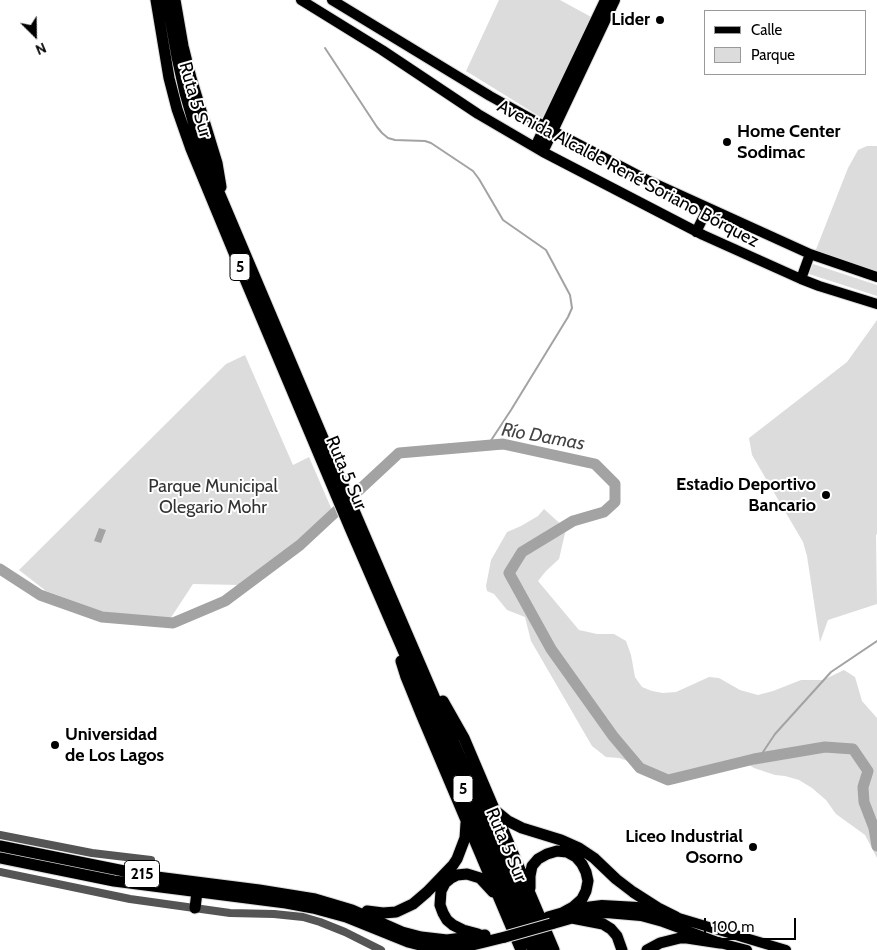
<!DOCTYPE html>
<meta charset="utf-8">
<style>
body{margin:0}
#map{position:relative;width:877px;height:950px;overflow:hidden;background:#fff;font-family:Cabin,sans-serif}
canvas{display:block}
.legend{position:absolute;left:704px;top:10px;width:162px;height:65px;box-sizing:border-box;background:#fff;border:1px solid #999;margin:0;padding:6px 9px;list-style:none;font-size:15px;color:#000}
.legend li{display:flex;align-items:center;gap:10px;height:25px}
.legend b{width:25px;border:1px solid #999}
.north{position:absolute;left:10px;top:10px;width:50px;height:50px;-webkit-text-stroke:4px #fff;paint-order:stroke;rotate:157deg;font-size:14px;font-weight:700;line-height:20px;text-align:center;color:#000}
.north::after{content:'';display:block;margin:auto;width:18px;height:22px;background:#000;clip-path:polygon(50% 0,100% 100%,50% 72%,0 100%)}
.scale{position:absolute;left:704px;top:918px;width:92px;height:22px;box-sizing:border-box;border:2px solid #000;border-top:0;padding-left:6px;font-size:15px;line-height:18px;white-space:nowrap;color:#000;-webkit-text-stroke:4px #fff;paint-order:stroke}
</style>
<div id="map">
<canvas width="877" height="950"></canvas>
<ul class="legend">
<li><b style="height:6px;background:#000"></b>Calle</li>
<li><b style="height:14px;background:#dcdcdc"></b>Parque</li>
</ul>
<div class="north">N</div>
<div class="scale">100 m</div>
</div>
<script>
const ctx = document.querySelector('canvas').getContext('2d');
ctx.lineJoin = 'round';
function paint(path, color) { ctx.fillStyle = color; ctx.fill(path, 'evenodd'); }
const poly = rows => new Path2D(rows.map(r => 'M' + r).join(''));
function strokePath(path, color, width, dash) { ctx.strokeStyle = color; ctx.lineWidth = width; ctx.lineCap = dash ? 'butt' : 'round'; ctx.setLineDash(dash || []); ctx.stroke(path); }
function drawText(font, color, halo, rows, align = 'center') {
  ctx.font = font + ' Cabin,sans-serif'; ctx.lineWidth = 4; ctx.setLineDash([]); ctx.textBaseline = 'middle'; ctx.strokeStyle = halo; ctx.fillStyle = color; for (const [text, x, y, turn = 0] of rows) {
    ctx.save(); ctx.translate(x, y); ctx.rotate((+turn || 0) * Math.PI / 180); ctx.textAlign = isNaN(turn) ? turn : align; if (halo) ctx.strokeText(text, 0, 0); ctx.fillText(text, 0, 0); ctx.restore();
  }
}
paint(poly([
 [499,0,560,0,593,18,573,58,542,118,466,71],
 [867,146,877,146,877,272,815,252,848,168,858,150],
 [813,264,877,285,877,296,809,274],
 [877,320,877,534,876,535,877,604,828,620,820,642,807,556,803,542,752,455,749,438,847,362],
 [245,355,293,465,309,457,332,510,306,534,240,585,193,584,170,619,104,612,46,591,19,570,226,364],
 [544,509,566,529,559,559,546,571,538,581,579,630,597,634,614,634,626,641,631,655,635,677,642,687,652,691,663,693,676,692,709,677,719,678,740,690,758,695,773,691,801,680,823,680,844,670,855,677,862,701,877,718,877,858,865,835,836,814,826,800,812,788,799,780,785,776,775,775,754,768,746,763,739,761,718,766,704,772,695,774,663,774,651,772,639,768,628,761,619,758,606,757,592,746,531,641,525,617,507,610,494,594,487,591,486,586,491,560,507,532,521,526,538,516]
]), '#dcdcdc');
paint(poly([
 [99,528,106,530,101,543,94,541]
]), '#a3a3a3');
strokePath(poly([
 [325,48,377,127,382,133,388,138,395,140,425,141,431,143,473,171,479,179,503,220,546,250,570,295,572,308,568,317,511,410,488,445],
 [759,758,775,734,831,672,877,641]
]), '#a3a3a3', 2);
strokePath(poly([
 [0,569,40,595,102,617,173,623,225,601,300,545,399,453,503,444,595,464,615,484,615,502,604,512,573,521,522,552,509,573,551,649,613,736,640,768,668,780,754,759,825,747,853,749,868,771,863,787,864,802,874,828,877,846]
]), '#a3a3a3', 11);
const major = poly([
 [301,0,382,50,478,114,543,152,703,235,801,279,819,286,877,304],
 [332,0,490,96,553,131,647,180,810,254,877,277],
 [535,147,605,0],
 [543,152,615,0],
 [696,232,708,208],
 [801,279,810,254],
 [567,911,578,908,602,905,638,907,662,913,786,950],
 [573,918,606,913,641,916,663,922,720,943,747,950]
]);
const highway = poly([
 [156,0,169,78,177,109,191,149,239,265,350,528,533,950],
 [167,0,177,57,185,93,195,128,207,164,334,464,543,950],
 [175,0,183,46,191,78,217,163,221,187],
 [401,661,406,677,421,714,521,950],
 [443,701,464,738,554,950],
 [497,812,508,821,522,828,561,840,579,848,594,858,616,879,633,892,658,908,676,917],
 [0,846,149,876,259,890,315,899,352,910,402,932,421,937,447,940,485,935],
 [0,858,114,881,286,903,313,908,346,917,408,942,428,947,447,948,464,947,505,937],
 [530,888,530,876,532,866,538,859,547,854,557,851,567,852,576,857,582,864,586,872,588,881,586,891,582,899,573,907,562,913,548,917],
 [195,908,197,892],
 [367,911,383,913,396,912,413,904,427,892,453,865,457,859,465,838,466,823],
 [551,924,572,918,603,924,611,929,617,936,622,950],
 [478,934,463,930,453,925,447,920,443,913,440,905,441,891,445,883,451,878,457,875,467,874,480,878,493,892],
 [647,950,660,943,680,938,687,938,720,943]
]);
strokePath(major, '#dbdbdb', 12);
strokePath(highway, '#dbdbdb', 13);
strokePath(poly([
 [0,835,92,853,151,860,149,876],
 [0,872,130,899,230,913,274,914,303,917,320,922,345,932,381,950]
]), '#555', 8);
strokePath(major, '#000', 10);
strokePath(highway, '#000', 11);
const highwayBridge = poly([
 [505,937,551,924]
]);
strokePath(highwayBridge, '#dbdbdb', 13, []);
strokePath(highwayBridge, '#000', 11);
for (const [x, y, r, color] of [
 [660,20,5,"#000"],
 [727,142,5,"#000"],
 [826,495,5,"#000"],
 [55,745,5,"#000"],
 [753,847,5,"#000"]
]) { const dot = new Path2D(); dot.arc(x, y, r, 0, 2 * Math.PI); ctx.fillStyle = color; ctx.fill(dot); strokePath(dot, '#fff', 2); }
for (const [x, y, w] of [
 [240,267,20],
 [463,789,20],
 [142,874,35]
]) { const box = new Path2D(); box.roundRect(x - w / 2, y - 13.5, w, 27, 4); ctx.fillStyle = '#fff'; ctx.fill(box); strokePath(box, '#000', 1); }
drawText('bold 16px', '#000', null, [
 ["5",240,267],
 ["5",463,789],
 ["215",142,874]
]);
drawText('bold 18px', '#000', '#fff', [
 ["Lider",650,20],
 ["Home Center",737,132,"left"],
 ["Sodimac",737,153,"left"],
 ["Estadio Deportivo",816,485],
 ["Bancario",816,506],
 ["Universidad",65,735,"left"],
 ["de Los Lagos",65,756,"left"],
 ["Liceo Industrial",743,837],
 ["Osorno",743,858]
], 'right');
drawText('18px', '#000', '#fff', [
 ["Ruta 5 Sur",195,100,74],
 ["Avenida Alcalde René Soriano Bórquez",628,174,28],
 ["Ruta 5 Sur",346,473,67],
 ["Ruta 5 Sur",506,845,67]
]);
drawText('18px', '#333', '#fff', [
 ["Parque Municipal",213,487],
 ["Olegario Mohr",213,508]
]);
drawText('italic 19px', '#444', '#fff', [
 ["Río Damas",543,437,10]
]);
</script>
